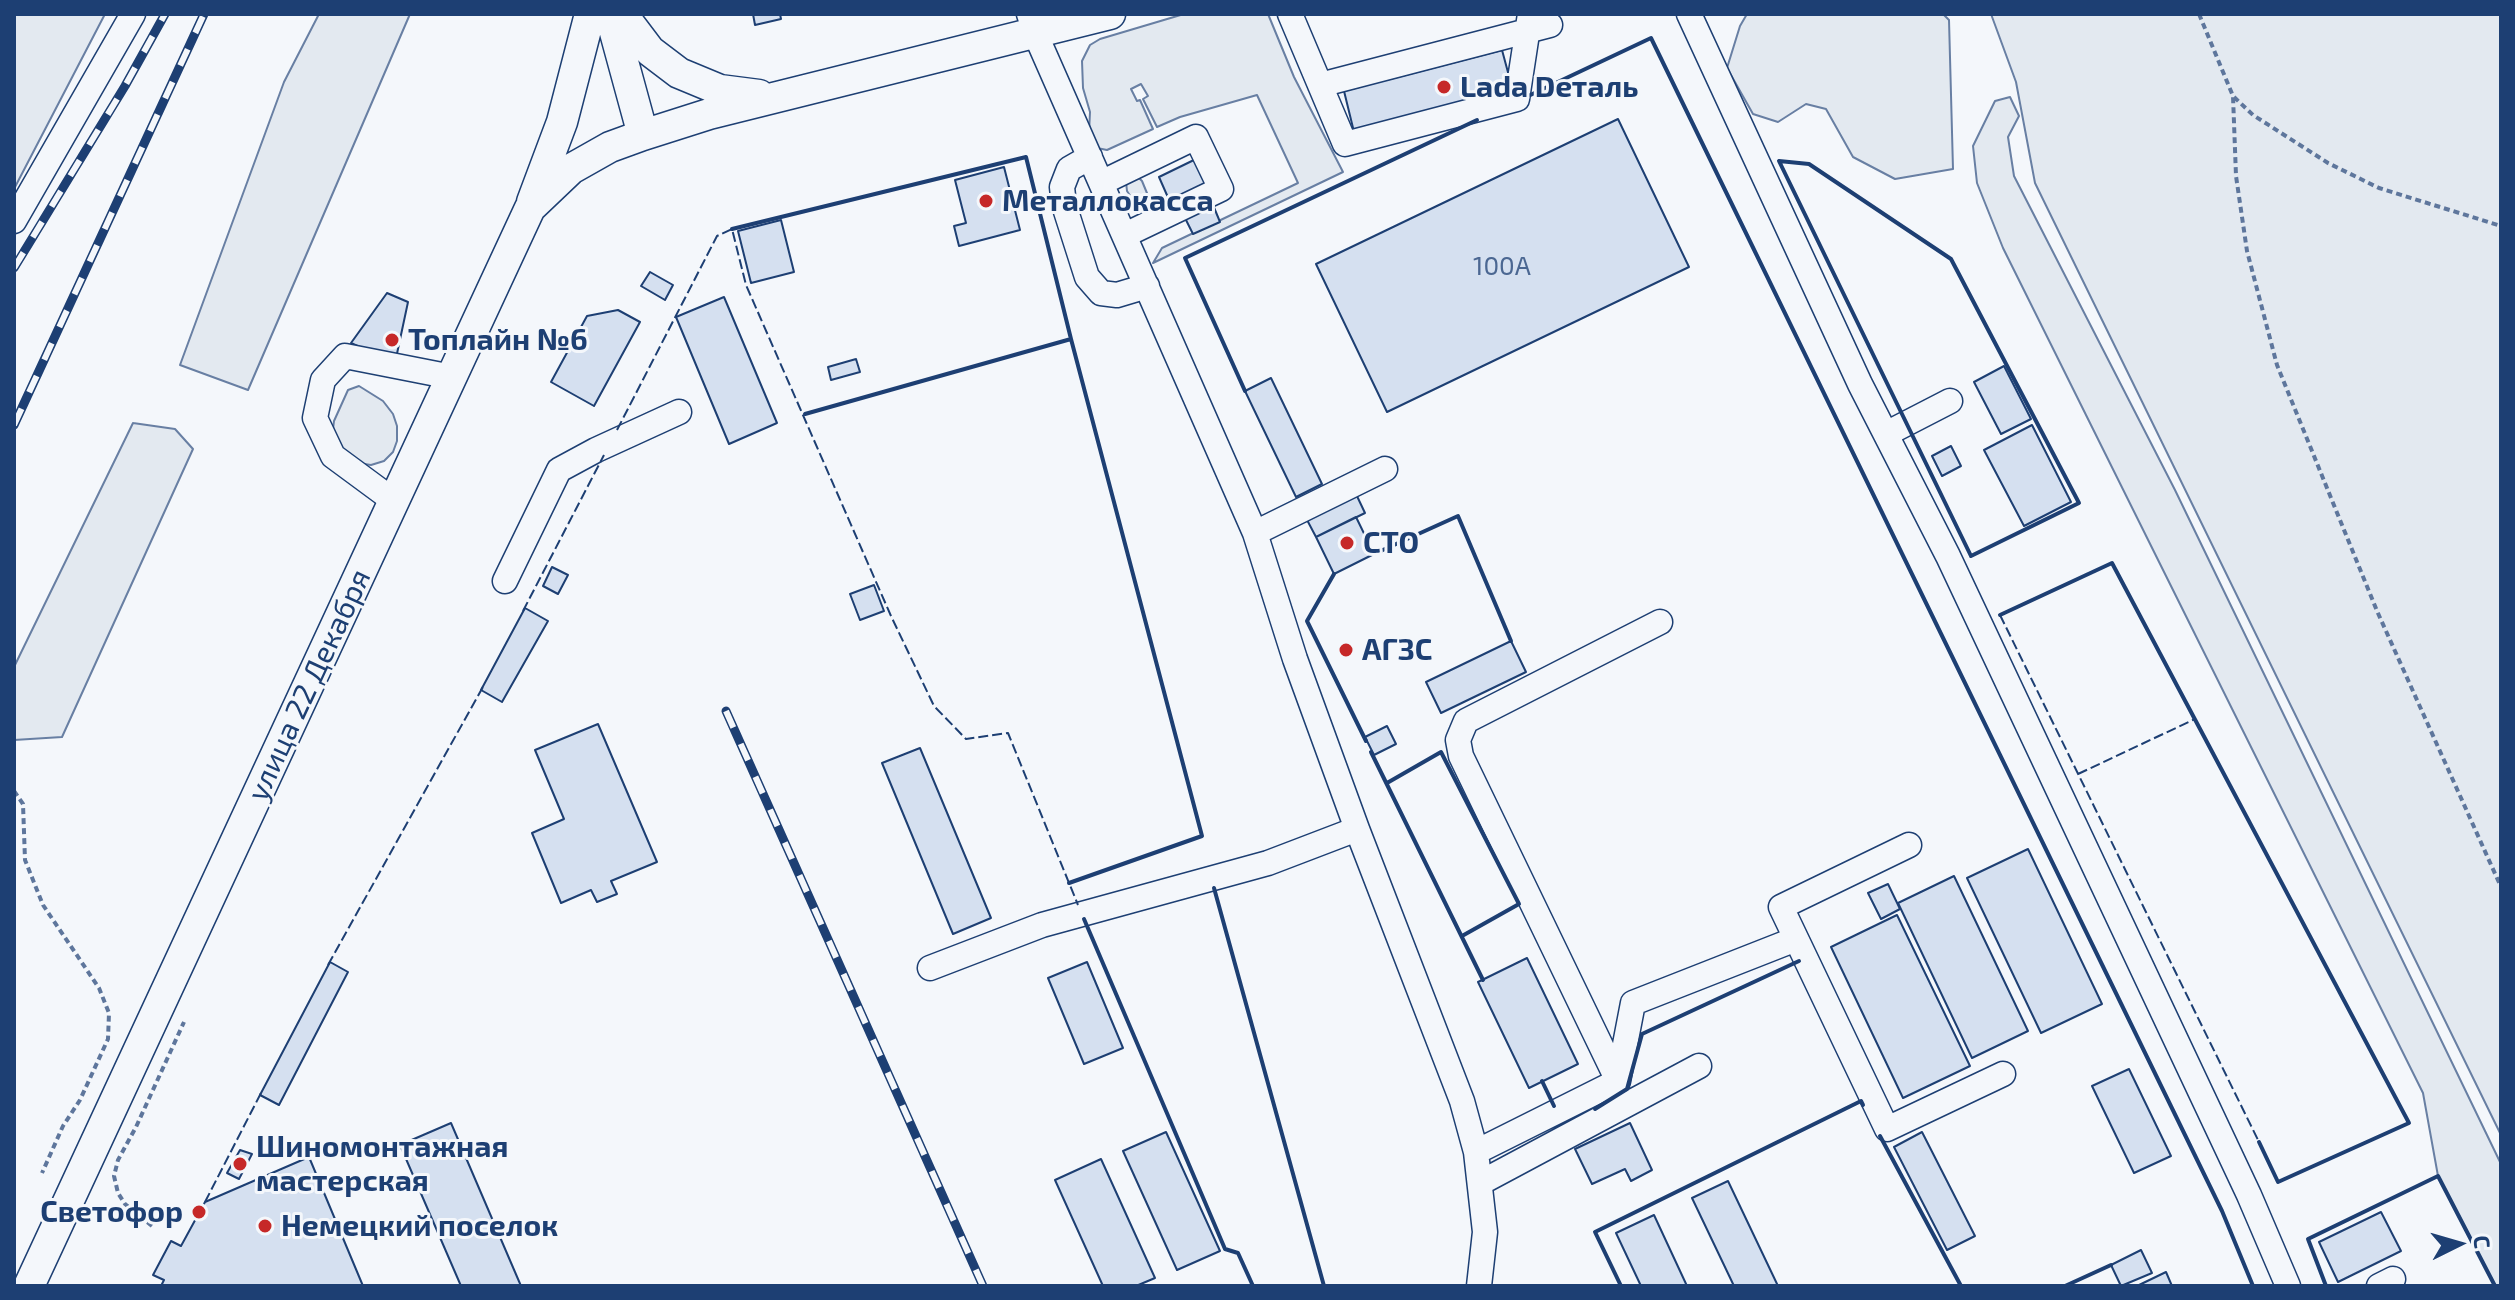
<!DOCTYPE html>
<meta charset="utf-8">
<style>
body{margin:0}
#map{position:relative;width:2515px;height:1300px;overflow:hidden;background:#f4f7fb;font-family:"Exo 2",sans-serif}
canvas{display:block}
.frame{position:absolute;inset:0;border:16px solid #1d3f73;pointer-events:none}
.north{position:absolute;left:2419px;top:1204px;width:80px;height:80px;-webkit-text-stroke:6px #f4f7fb;paint-order:stroke;rotate:85deg;font-size:22px;font-weight:700;line-height:32px;text-align:center;color:#1d3f73}
.north::after{content:'';display:block;margin:auto;width:28px;height:36px;background:#1d3f73;clip-path:polygon(50% 0,100% 100%,50% 72%,0 100%)}
</style>
<div id="map">
<canvas width="2515" height="1300"></canvas>
<div class="frame"></div>
<div class="north">С</div>
</div>
<script>
const ctx = document.querySelector('canvas').getContext('2d');
ctx.lineJoin = 'round';
function paint(path, color) { ctx.fillStyle = color; ctx.fill(path, 'evenodd'); }
const poly = rows => new Path2D(rows.map(r => 'M' + r).join(''));
function strokePath(path, color, width, dash) { ctx.strokeStyle = color; ctx.lineWidth = width; ctx.lineCap = dash ? 'butt' : 'round'; ctx.setLineDash(dash || []); ctx.stroke(path); }
function drawText(font, color, halo, rows, align = 'center') {
  ctx.font = font + ' "Exo 2",sans-serif'; ctx.lineWidth = 6; ctx.setLineDash([]); ctx.textBaseline = 'middle'; ctx.strokeStyle = halo; ctx.fillStyle = color; for (const [text, x, y, turn = 0] of rows) {
    ctx.save(); ctx.translate(x, y); ctx.rotate((+turn || 0) * Math.PI / 180); ctx.textAlign = isNaN(turn) ? turn : align; if (halo) ctx.strokeText(text, 0, 0); ctx.fillText(text, 0, 0); ctx.restore();
  }
}
const green = poly([
 [14,14,105,14,14,189,14,14],
 [319,14,410,14,248,390,180,365,284,82,319,14],
 [1184,14,1268,14,1294,77,1343,172,1153,263,1162,248,1298,183,1257,95,1180,117,1157,127,1143,99,1148,96,1141,84,1131,89,1137,101,1140,100,1153,129,1107,150,1097,148,1089,133,1090,112,1083,88,1082,61,1090,45,1100,39,1184,14],
 [1747,14,1943,14,1949,20,1953,169,1895,179,1853,157,1826,109,1806,104,1778,122,1753,114,1727,68,1740,26,1747,14],
 [1991,14,2501,14,2501,1135,2035,183,2016,82,1991,14],
 [2010,97,2019,116,2008,137,2014,176,2175,490,2501,1164,2501,1286,2495,1286,2438,1176,2423,1093,2003,248,1977,183,1973,146,1995,101,2010,97],
 [1137,176,1142,181,1149,198,1141,205,1135,203,1127,191,1126,182,1137,176],
 [359,386,383,401,393,414,397,426,397,441,393,452,384,461,371,465,358,463,332,438,334,421,348,390,359,386],
 [133,423,175,429,193,449,62,737,14,740,14,667,133,423]
]);
paint(green, '#e3e9f0');
strokePath(green, '#687fa3', 2);
const building = poly([
 [753,14,780,14,781,19,755,25,753,14],
 [1502,50,1513,91,1354,132,1344,91,1359,87,1357,81,1385,73,1386,80,1502,50],
 [1618,119,1689,267,1387,412,1316,264,1618,119],
 [1198,158,1209,183,1170,202,1159,177,1198,158],
 [1004,167,1020,230,959,246,954,226,966,223,955,180,1004,167],
 [1213,205,1220,222,1193,234,1185,218,1213,205],
 [781,220,794,272,751,283,738,231,781,220],
 [650,272,673,285,665,300,641,286,650,272],
 [387,293,408,302,395,363,351,343,387,293],
 [724,297,777,423,729,444,676,317,724,297],
 [618,310,640,322,594,406,551,382,587,316,618,310],
 [856,359,860,372,831,380,828,367,856,359],
 [2004,366,2031,419,2001,434,1974,382,2004,366],
 [1271,378,1322,484,1296,497,1245,391,1271,378],
 [2032,425,2071,502,2024,526,1984,450,2032,425],
 [1951,446,1961,466,1942,476,1932,456,1951,446],
 [1356,494,1365,513,1316,537,1306,518,1356,494],
 [1356,517,1374,554,1334,574,1316,537,1356,517],
 [552,567,568,575,558,594,543,586,552,567],
 [874,585,884,611,860,620,850,594,874,585],
 [525,608,548,621,502,702,481,690,525,608],
 [1511,641,1526,672,1441,713,1426,682,1511,641],
 [598,724,657,862,611,881,617,894,597,902,591,890,561,903,532,833,564,819,535,750,598,724],
 [1387,726,1396,744,1374,755,1365,737,1387,726],
 [920,748,991,918,953,934,882,763,920,748],
 [2028,849,2102,1004,2041,1033,1967,878,2028,849],
 [1954,876,2028,1031,1972,1058,1898,903,1954,876],
 [1888,884,1900,909,1881,919,1868,893,1888,884],
 [1897,915,1970,1066,1903,1098,1831,947,1897,915],
 [1527,958,1578,1064,1529,1088,1478,982,1527,958],
 [330,962,348,972,279,1105,260,1095,330,962],
 [1087,962,1123,1048,1084,1064,1048,978,1087,962],
 [2129,1069,2171,1156,2134,1173,2092,1086,2129,1069],
 [451,1123,521,1286,461,1286,400,1145,451,1123],
 [1630,1123,1652,1170,1631,1181,1625,1169,1592,1184,1575,1149,1630,1123],
 [1166,1132,1220,1251,1177,1270,1123,1151,1166,1132],
 [1922,1132,1975,1236,1947,1250,1894,1147,1922,1132],
 [240,1150,252,1154,239,1179,227,1173,240,1150],
 [309,1157,363,1286,161,1286,164,1280,153,1275,171,1241,181,1246,205,1202,309,1157],
 [1101,1159,1155,1278,1136,1286,1103,1286,1055,1180,1101,1159],
 [1728,1181,1778,1286,1734,1286,1692,1198,1728,1181],
 [2381,1212,2401,1251,2338,1282,2319,1242,2381,1212],
 [1654,1215,1687,1286,1641,1286,1616,1233,1654,1215],
 [2141,1250,2152,1273,2121,1286,2111,1265,2141,1250],
 [2166,1272,2172,1286,2137,1286,2166,1272]
]);
paint(building, '#d5e0f0');
strokePath(building, '#1d3f73', 2);
const minor = poly([
 [1029,14,1035,33,1255,533,1295,659,1357,829,1462,1101,1476,1152,1485,1232,1479,1286],
 [1290,14,1345,144,1517,99,1530,14],
 [1689,14,1860,384,1948,556,2249,1195,2288,1286],
 [1320,85,1550,25],
 [1090,157,1069,169,1062,187,1064,205,1087,277,1101,293,1117,295,1147,286],
 [1101,183,1196,137,1221,189,1125,235],
 [14,221,133,14],
 [1886,434,1950,401],
 [394,501,333,456,315,418,323,380,345,356,452,377],
 [1255,533,1385,469],
 [505,581,559,470,596,450,679,412],
 [1909,845,1781,907,1887,1129,2003,1074],
 [930,968,1042,925,1268,863,1357,829],
 [1618,1081,1461,756,1458,740,1466,721,1660,622],
 [1476,1152,1618,1081,1633,1003,1796,939],
 [1480,1183,1699,1066],
 [2379,1286,2393,1279]
]);
const major = poly([
 [610,14,643,135],
 [622,14,650,51,679,73,720,90,759,95],
 [532,202,562,122,590,14],
 [29,1286,530,208,571,169,610,147,643,135,709,114,1110,14]
]);
strokePath(minor, '#1d3f73', 27);
strokePath(major, '#1d3f73', 33);
strokePath(poly([
 [2199,14,2233,96,2236,176,2247,251,2277,365,2377,611,2501,887],
 [2234,97,2253,115,2328,163,2379,188,2501,226],
 [14,791,23,804,25,860,43,905,99,988,109,1013,108,1039,80,1100,63,1126,42,1173],
 [152,1226,125,1204,118,1193,114,1176,118,1160,136,1127,184,1022]
]), '#5e769c', 4, [6, 4]);
strokePath(minor, '#f4f7fb', 24);
strokePath(major, '#f4f7fb', 30);
const rail = poly([
 [14,268,125,86,165,14],
 [14,425,204,14],
 [726,711,983,1286]
]);
strokePath(rail, '#1d3f73', 9);
strokePath(rail, '#f4f7fb', 6, [18]);
strokePath(poly([
 [617,430,717,236,732,229,746,285,891,616,934,706,966,739,1008,733,1078,905],
 [523,611,604,455],
 [2000,615,2259,1142],
 [2078,774,2195,719],
 [328,965,484,685],
 [205,1202,261,1093]
]), '#1d3f73', 2, [10, 4]);
strokePath(poly([
 [1524,98,1651,38,2222,1211,2253,1286],
 [1779,161,1809,164,1951,259,2079,503,1971,556,1779,161],
 [732,229,1026,157,1071,339,805,414],
 [1245,391,1185,258,1477,120],
 [1374,554,1458,516,1511,641],
 [1334,574,1307,621,1366,741],
 [2000,615,2112,563,2409,1123,2278,1182,2259,1142],
 [1371,752,1483,980],
 [1387,783,1441,752,1519,904,1462,936],
 [1069,883,1202,836,1071,339],
 [1214,888,1324,1286],
 [1084,919,1225,1249,1238,1253,1253,1286],
 [1542,1081,1554,1106],
 [1595,1109,1627,1089,1642,1034,1799,961],
 [1880,1136,1961,1286],
 [1621,1286,1595,1232,1861,1101,1863,1105],
 [2065,1286,2111,1265],
 [2326,1286,2308,1239,2438,1176,2495,1286]
]), '#1d3f73', 4);
for (const [x, y, r, color] of [
 [1444,87,8,"#c62828"],
 [986,201,8,"#c62828"],
 [392,340,8,"#c62828"],
 [1347,543,8,"#c62828"],
 [1346,650,8,"#c62828"],
 [240,1164,8,"#c62828"],
 [199,1212,8,"#c62828"],
 [265,1226,8,"#c62828"]
]) { const dot = new Path2D(); dot.arc(x, y, r, 0, 2 * Math.PI); ctx.fillStyle = color; ctx.fill(dot); strokePath(dot, '#f4f7fb', 3); }
drawText('26px', '#4b6792', null, [
 ["100А",1502,266]
]);
drawText('bold 30px', '#1d3f73', '#f4f7fb', [
 ["Lada Dеталь",1460,87],
 ["Металлокасса",1002,201],
 ["Топлайн №6",408,340],
 ["СТО",1363,543],
 ["АГЗС",1362,650],
 ["Шиномонтажная",256,1147],
 ["мастерская",256,1181],
 ["Светофор",183,1212,"right"],
 ["Немецкий поселок",281,1226]
], 'left');
drawText('30px', '#1d3f73', '#f4f7fb', [
 ["улица 22 Декабря",309,685,-65]
]);
</script>
